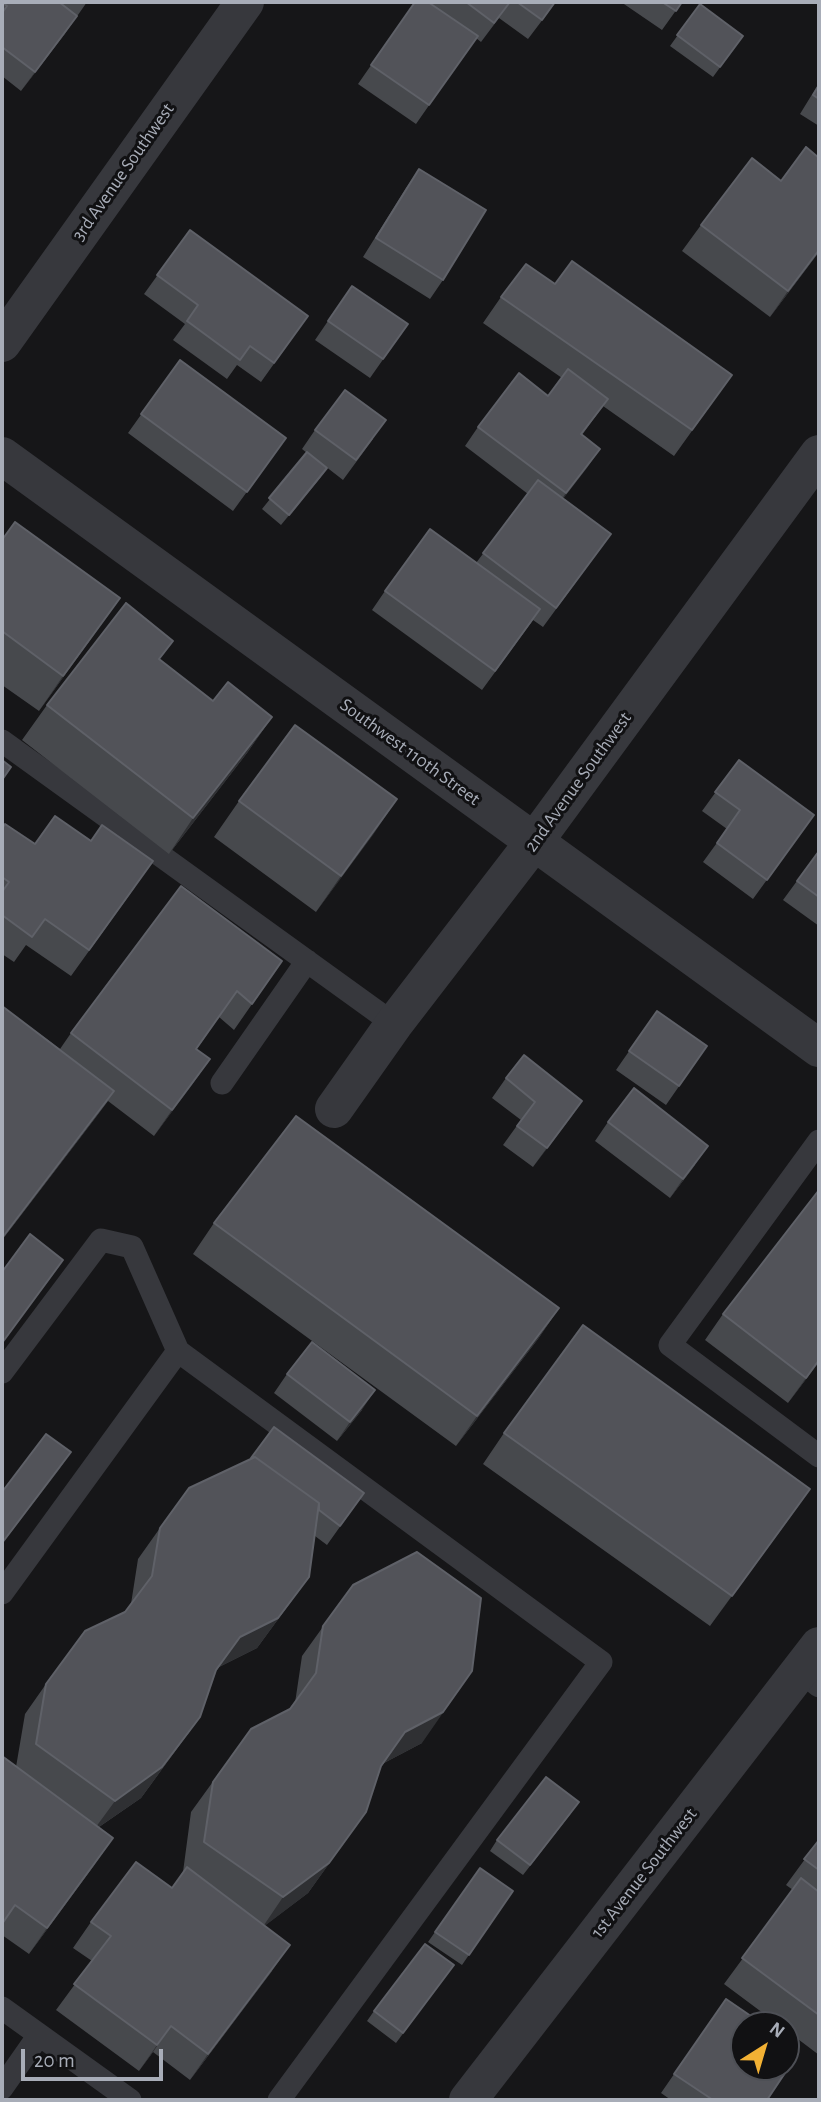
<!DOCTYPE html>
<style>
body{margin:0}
#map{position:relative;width:821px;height:2102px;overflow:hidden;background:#161618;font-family:"Alegreya Sans",sans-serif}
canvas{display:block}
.frame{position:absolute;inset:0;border:4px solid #a8adb8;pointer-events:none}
.north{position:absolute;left:730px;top:2011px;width:70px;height:70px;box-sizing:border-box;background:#111113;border:2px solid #4d4f55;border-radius:50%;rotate:37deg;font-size:19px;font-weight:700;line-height:28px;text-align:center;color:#a8adb8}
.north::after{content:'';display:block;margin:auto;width:24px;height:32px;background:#f2b134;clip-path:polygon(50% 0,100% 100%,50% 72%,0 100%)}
.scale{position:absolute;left:21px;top:2049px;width:142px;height:32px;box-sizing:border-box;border:4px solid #a8adb8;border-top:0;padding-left:9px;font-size:21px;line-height:24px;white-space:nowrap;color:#a8adb8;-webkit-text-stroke:5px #111113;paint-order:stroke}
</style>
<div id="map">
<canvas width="821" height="2102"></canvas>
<div class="frame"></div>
<div class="north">N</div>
<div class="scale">20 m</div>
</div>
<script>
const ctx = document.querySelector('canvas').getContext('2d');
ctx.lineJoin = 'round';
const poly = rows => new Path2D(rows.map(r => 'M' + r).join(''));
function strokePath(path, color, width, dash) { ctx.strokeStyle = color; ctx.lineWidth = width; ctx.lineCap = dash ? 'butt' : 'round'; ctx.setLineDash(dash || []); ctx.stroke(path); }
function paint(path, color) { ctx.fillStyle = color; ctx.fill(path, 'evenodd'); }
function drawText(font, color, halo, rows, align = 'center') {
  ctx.font = font + ' "Alegreya Sans",sans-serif'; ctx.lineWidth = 6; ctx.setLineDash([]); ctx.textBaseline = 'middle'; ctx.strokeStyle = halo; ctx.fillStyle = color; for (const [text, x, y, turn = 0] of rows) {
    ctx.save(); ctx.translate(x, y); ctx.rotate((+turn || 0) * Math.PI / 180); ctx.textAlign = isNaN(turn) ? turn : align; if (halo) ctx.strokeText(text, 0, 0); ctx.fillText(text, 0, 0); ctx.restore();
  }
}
strokePath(poly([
 [2,741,394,1024],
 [222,1083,307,961],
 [819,1141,670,1345,819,1456],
 [2,1372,101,1240,132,1247,178,1351,601,1662,279,2100],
 [2,1593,178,1351],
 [800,1671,819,1686],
 [2,2008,130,2100],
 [2,2088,39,2035]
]), '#37383d', 23);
strokePath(poly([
 [2,343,245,2],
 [2,456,819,1048],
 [334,1109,394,1024,534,842,819,454],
 [468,2100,819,1646]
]), '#37383d', 38);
paint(poly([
 [2,2,87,2,64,35,21,91,2,76],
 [415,2,556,2,528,39,499,18,481,42,476,38,416,124,358,84],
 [621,2,682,2,662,30],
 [700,4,743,36,713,77,670,46],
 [819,83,819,126,800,114],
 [419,169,443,280,430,299,363,257,406,188],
 [701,225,819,252,770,317,682,251],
 [190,230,308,316,261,382,237,365,227,379,173,340,185,324,144,294],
 [555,284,732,375,674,456,603,406,582,435,600,449,563,498,611,534,543,627,533,620,482,690,372,610,385,591,476,563,528,494,465,446,478,427,548,396,562,378,483,323,501,297],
 [352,286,408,324,370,378,315,340],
 [180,360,286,438,233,511,128,433],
 [315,430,373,439,343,480,325,466,320,478,281,525,262,509,307,453,302,449],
 [2,540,120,598,39,711,2,685],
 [173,641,159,659,213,701,272,717,247,753,169,854,22,740,47,705],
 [739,760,814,815,753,899,703,862,727,829,702,811],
 [397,799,316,912,214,837,239,801],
 [2,829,135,887,71,976,26,945,14,962,2,954],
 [819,851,819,926,783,900],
 [282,961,234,1030,219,1017,196,1050,210,1059,154,1136,108,1101,93,1121,2,1240,2,1006,60,1049,71,1033],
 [657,1011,707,1046,666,1105,616,1070],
 [506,1078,582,1101,533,1167,503,1145,521,1120,492,1098],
 [608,1122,695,1165,670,1198,595,1141],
 [214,1223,559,1308,538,1339,456,1446,193,1254],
 [723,1314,819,1362,788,1403,705,1340],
 [287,1374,362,1410,337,1441,274,1393],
 [504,1433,810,1489,710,1626,483,1464],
 [364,1493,327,1545,315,1536,309,1577,257,1648,219,1667,215,1673,200,1717,141,1798,99,1827,95,1864,29,1954,2,1935,2,1756,16,1767,25,1714,46,1684,125,1612,131,1604,138,1559,160,1528],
 [353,1585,422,1743,384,1763,381,1767,366,1812,308,1893,264,1926,272,1971,190,2080,153,2052,139,2071,56,2010,92,1961,73,1948,91,1922,172,1888,183,1872,191,1812,251,1729,290,1709,295,1703,302,1656],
 [572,1812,523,1875,490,1851,497,1840],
 [819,1840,819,2055,786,2030,786,2025,779,2025,724,1984,793,1890,786,1885],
 [480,1868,513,1891,462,1965,428,1942],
 [454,1965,396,2043,367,2021,374,2011],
 [726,1999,744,2025,767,2100,671,2100,661,2093]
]), '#47494d');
paint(poly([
 [77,16,64,35,21,91,35,72],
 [819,250,819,252,770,317,788,291],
 [600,449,587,468,553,512,566,493],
 [327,468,320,478,281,525,289,515],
 [120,598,95,633,39,711,63,676],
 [272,717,247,753,169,854,193,818],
 [397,799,373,835,316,912,341,876],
 [210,1059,192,1085,154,1136,172,1110],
 [114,1091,93,1121,2,1240,2,1238],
 [582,1101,569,1120,533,1167,547,1148],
 [708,1146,695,1165,670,1198,683,1179],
 [559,1308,538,1339,456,1446,477,1416],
 [819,1360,819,1362,788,1403,806,1378],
 [375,1390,362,1410,337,1441,350,1422],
 [71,1452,58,1471,2,1544,2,1543],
 [810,1489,789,1519,710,1626,732,1596],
 [309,1577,257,1648,219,1667,194,1701,240,1637],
 [472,1671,422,1743,384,1763,405,1732],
 [200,1717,141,1798,93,1831,115,1801],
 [366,1812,308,1893,262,1928,283,1897],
 [113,1838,95,1864,29,1954,47,1928],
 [290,1945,272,1971,190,2080,208,2054],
 [171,2026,153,2052,139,2071,157,2045]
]), '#2f3033');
const building = poly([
 [2,2,59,2,77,16,35,72,2,47,2,13,7,6,2,2],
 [415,2,428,2,478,36,429,105,371,65,415,2],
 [466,2,510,2,494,23,466,2],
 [517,2,555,2,542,20,517,2],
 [662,2,682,2,676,11,662,2],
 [700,4,743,36,720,67,677,35,700,4],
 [819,85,819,99,813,95,819,85],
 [806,147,819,158,819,250,788,291,701,225,752,158,781,181,806,147],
 [419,169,486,210,443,280,376,238,419,169],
 [190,230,308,316,274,363,250,346,240,360,187,321,198,305,157,275,190,230],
 [572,261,732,375,692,430,501,297,526,264,555,284,572,261],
 [352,286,408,324,383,359,328,321,352,286],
 [180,360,286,438,247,492,141,414,180,360],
 [568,369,608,399,581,434,600,449,566,493,478,427,519,373,548,396,568,369],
 [345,390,386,420,356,460,315,430,345,390],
 [307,452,327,468,289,515,269,498,307,452],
 [538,480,611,534,556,608,483,553,538,480],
 [15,522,120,598,63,676,2,631,2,540,15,522],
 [430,529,540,609,495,671,385,591,430,529],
 [126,603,173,641,159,659,213,701,228,682,272,717,193,818,47,705,126,603],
 [295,725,397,799,341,876,239,801,295,725],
 [2,760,11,767,2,780,2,760],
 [739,760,814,815,767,880,717,843,740,810,715,792,739,760],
 [55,816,91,841,102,825,153,861,89,950,45,919,32,937,2,915,2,892,9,882,2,877,2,829,5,824,35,844,55,816],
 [819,851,819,897,797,881,819,851],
 [181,886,282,961,252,1004,237,991,196,1049,210,1059,172,1110,71,1033,181,886],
 [2,1006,114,1091,2,1238,2,1006],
 [657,1011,707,1046,679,1086,629,1051,657,1011],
 [524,1055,582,1101,547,1148,517,1126,535,1102,506,1078,524,1055],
 [634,1088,708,1146,683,1179,608,1122,634,1088],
 [296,1116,559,1308,477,1416,214,1223,296,1116],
 [819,1190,819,1360,806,1378,723,1314,819,1190],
 [30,1234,63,1260,2,1343,2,1272,30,1234],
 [583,1325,810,1489,732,1596,504,1433,583,1325],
 [312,1342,375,1390,350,1422,287,1374,312,1342],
 [274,1427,364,1493,340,1526,319,1510,319,1503,255,1457,251,1458,274,1427],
 [46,1434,71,1452,2,1543,2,1492,46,1434],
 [255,1457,319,1503,309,1577,278,1618,240,1637,216,1670,200,1717,162,1767,115,1801,36,1744,46,1684,85,1631,125,1612,152,1576,160,1528,189,1488,255,1457],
 [417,1552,481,1598,472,1671,443,1712,405,1732,381,1766,366,1812,329,1863,283,1897,204,1842,213,1782,251,1729,290,1709,316,1673,323,1626,353,1585,417,1552],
 [2,1756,113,1838,47,1928,15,1905,2,1924,2,1756],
 [546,1777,579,1802,530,1865,497,1840,546,1777],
 [819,1840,819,1870,804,1859,819,1840],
 [136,1862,172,1888,187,1867,290,1945,208,2054,171,2026,157,2045,74,1984,111,1936,91,1922,136,1862],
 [480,1868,513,1891,469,1955,435,1932,480,1868],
 [801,1878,819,1892,819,2015,742,1958,801,1878],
 [425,1944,454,1965,403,2033,374,2011,425,1944],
 [726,1999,764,2025,744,2025,744,2067,783,2067,787,2070,767,2100,713,2100,674,2074,726,1999]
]);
paint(building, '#525359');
strokePath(building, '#5f6168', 2);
drawText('19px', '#a8adb8', '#111113', [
 ["3rd Avenue Southwest",123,172,-55],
 ["Southwest 110th Street",410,752,36],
 ["2nd Avenue Southwest",578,782,-54],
 ["1st Avenue Southwest",644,1873,-52]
]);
</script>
